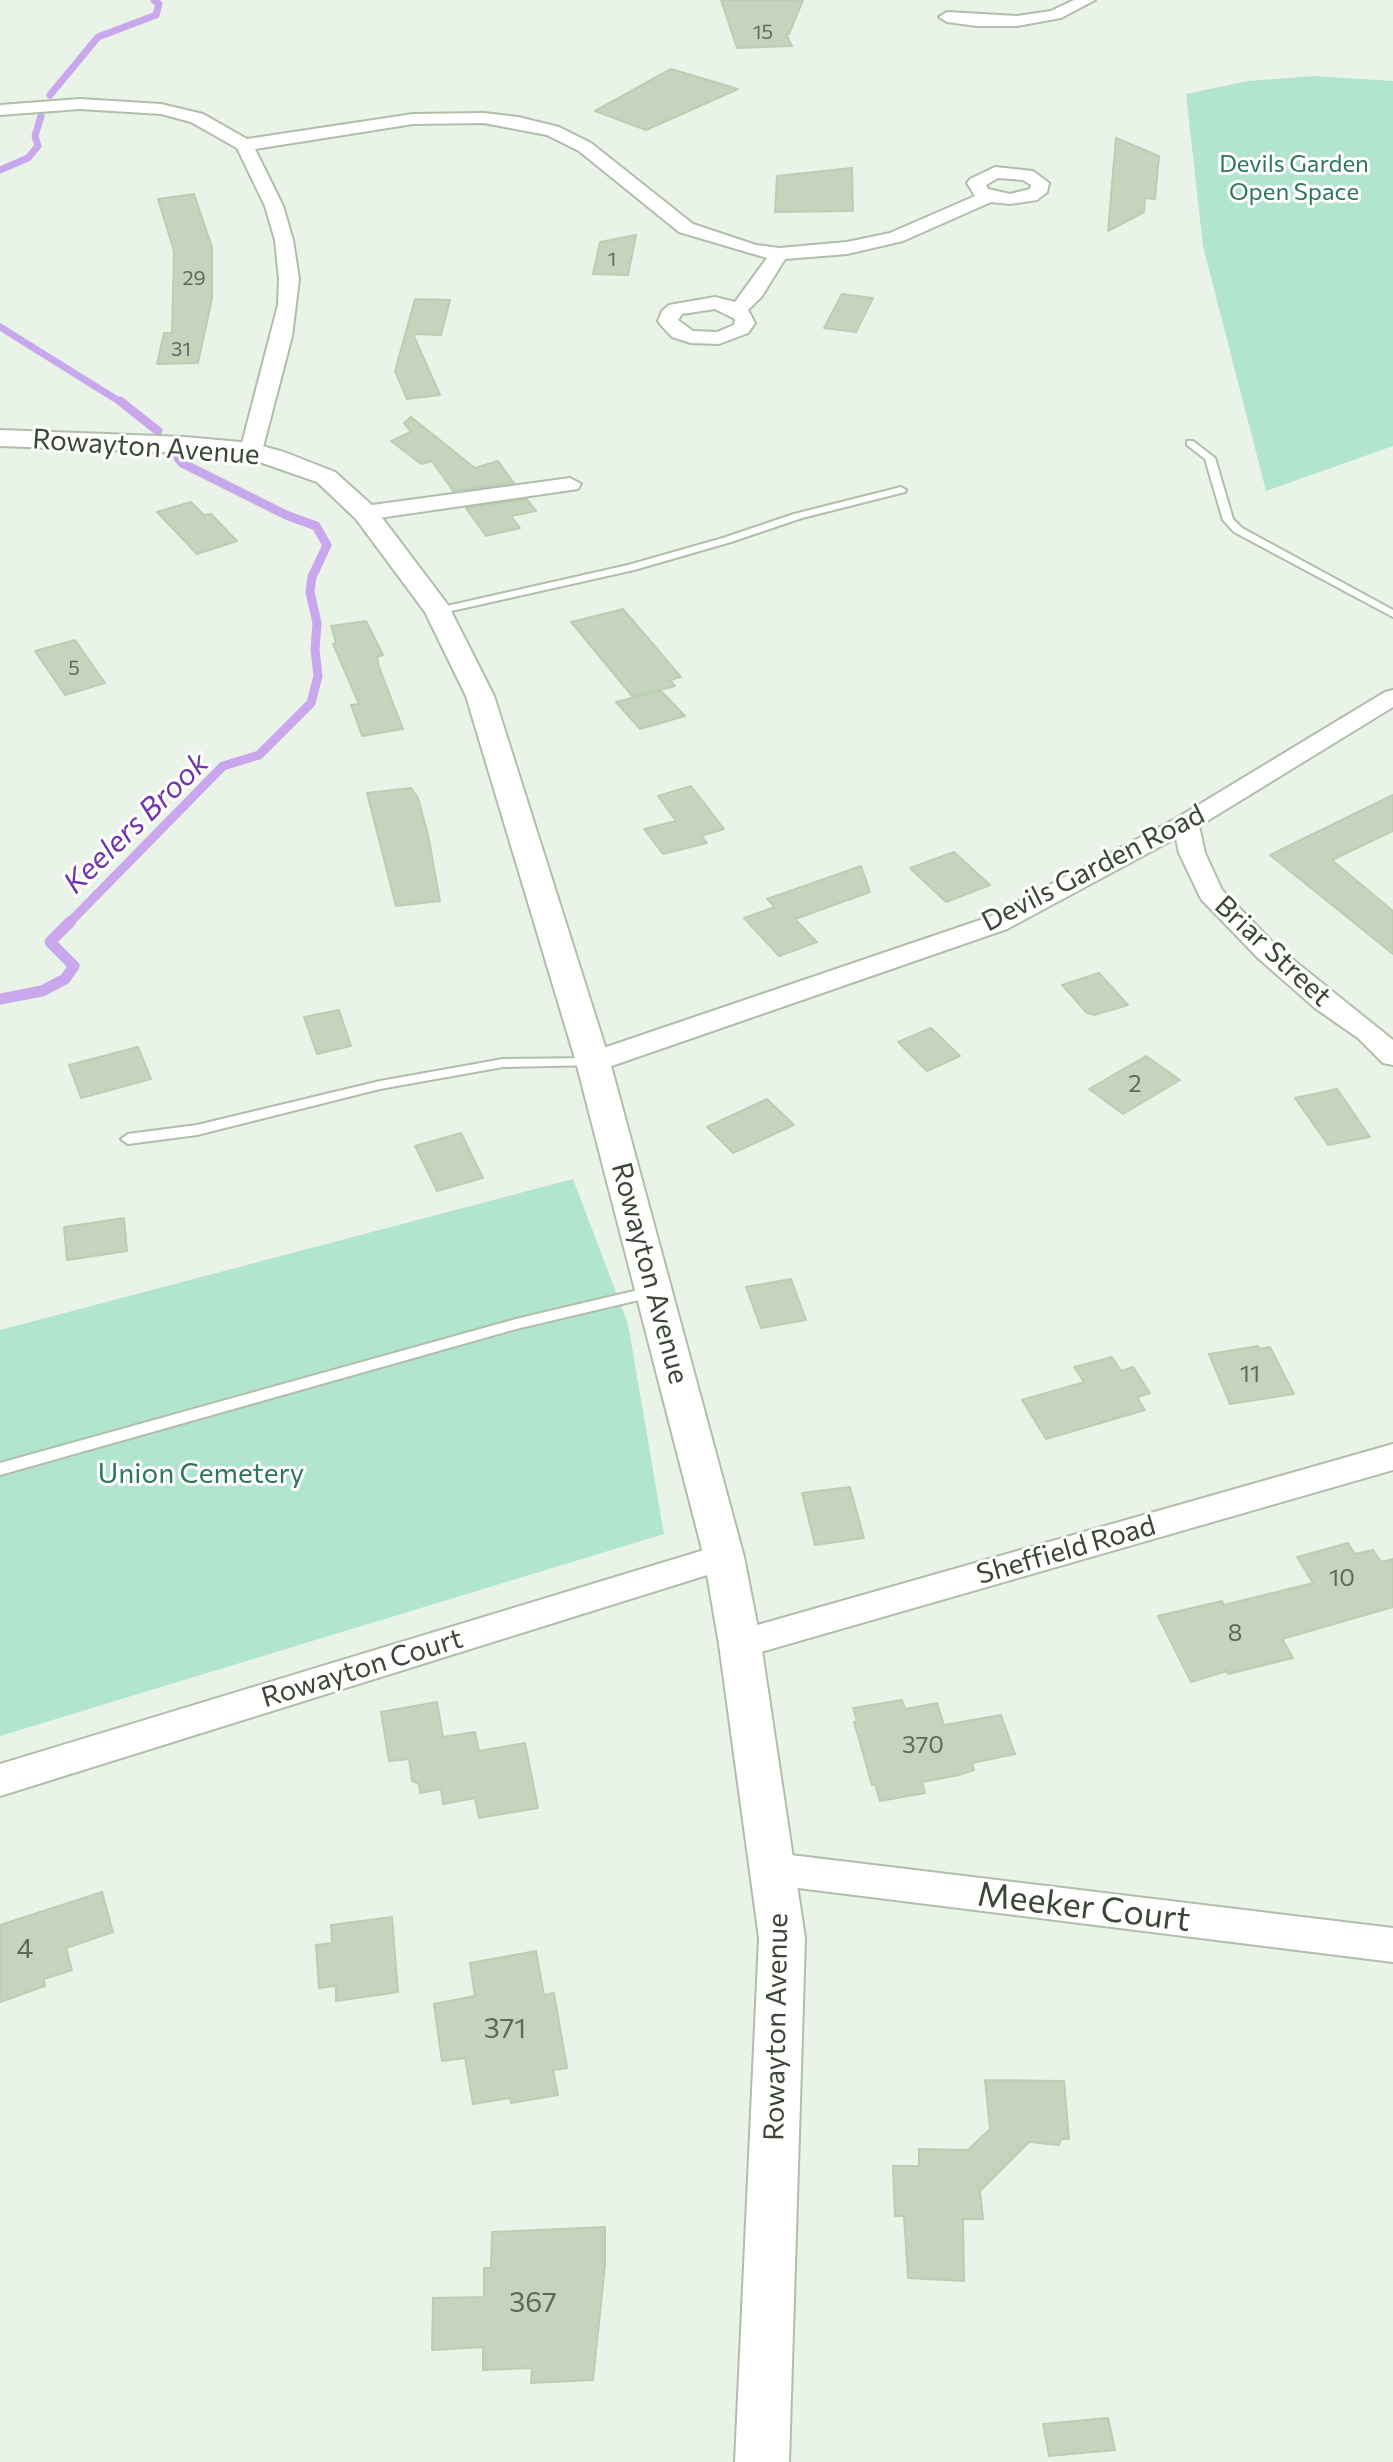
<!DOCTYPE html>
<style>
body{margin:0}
canvas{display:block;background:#eaf3e8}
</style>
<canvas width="1393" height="2462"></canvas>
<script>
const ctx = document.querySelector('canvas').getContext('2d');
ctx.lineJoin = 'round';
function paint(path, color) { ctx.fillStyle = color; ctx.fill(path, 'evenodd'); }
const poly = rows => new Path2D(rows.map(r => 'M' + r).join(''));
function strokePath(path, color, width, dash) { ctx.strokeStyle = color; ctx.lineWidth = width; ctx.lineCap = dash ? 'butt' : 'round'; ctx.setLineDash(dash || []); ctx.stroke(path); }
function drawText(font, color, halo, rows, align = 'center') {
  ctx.font = font + ' Commissioner,sans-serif'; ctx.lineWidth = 6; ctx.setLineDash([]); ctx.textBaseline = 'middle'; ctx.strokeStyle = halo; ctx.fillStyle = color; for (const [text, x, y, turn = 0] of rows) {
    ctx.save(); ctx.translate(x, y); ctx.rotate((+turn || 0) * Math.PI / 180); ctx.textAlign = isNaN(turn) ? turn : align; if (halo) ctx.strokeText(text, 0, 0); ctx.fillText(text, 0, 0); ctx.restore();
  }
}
paint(poly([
 [1314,76,1393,81,1393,446,1266,491,1203,246,1186,94,1248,81],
 [573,1179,628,1324,664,1534,0,1736,0,1330]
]), '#b2e5cd');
strokePath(poly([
 [50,95,98,37,156,15,159,4,154,0],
 [0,170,28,158,38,146,35,136,41,116],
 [0,327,122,403]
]), '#c8a7ed', 7);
strokePath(poly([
 [120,401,158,431],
 [69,923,223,766,259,755,311,703,318,676,315,650,317,623,310,592,312,577,327,545,316,526,286,515,182,463,178,458]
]), '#c8a7ed', 9);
strokePath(poly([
 [0,999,42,991,65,979,74,966,50,942,71,921]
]), '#c8a7ed', 11);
const building = poly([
 [721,0,803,0,789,34,786,34,792,46,737,48,721,0],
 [671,69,738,89,646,130,595,111,671,69],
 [1116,138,1159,156,1155,199,1145,198,1144,212,1108,231,1116,138],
 [852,168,853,211,775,212,777,176,852,168],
 [194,194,212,247,212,299,198,363,157,364,164,333,172,333,174,251,158,199,194,194],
 [636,235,628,275,593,274,600,242,636,235],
 [842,294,873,298,856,332,824,328,842,294],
 [415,299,450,300,441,335,413,334,440,395,407,399,395,371,415,299],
 [411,417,475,468,498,461,514,483,453,491,432,461,421,464,391,441,411,432,404,423,411,417],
 [527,499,536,511,511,516,520,528,486,536,466,508,527,499],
 [191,502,204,515,211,514,237,541,197,554,157,512,191,502],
 [623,609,681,677,670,680,675,686,633,697,571,622,623,609],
 [366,621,383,655,377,657,379,667,403,729,362,736,351,705,359,704,333,644,336,643,331,626,366,621],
 [75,640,105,683,65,695,35,651,75,640],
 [661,691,685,716,640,729,616,702,661,691],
 [691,786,724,829,701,836,707,843,663,854,644,829,676,821,658,796,691,786],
 [411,788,418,798,428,835,440,901,396,906,367,793,411,788],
 [1393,795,1393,831,1332,860,1393,911,1393,954,1270,855,1393,795],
 [954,852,990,885,946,902,910,868,954,852],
 [861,866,870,892,795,919,817,942,779,956,744,918,775,907,767,899,861,866],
 [1099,973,1128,1005,1094,1015,1087,1013,1062,985,1099,973],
 [339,1010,351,1046,317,1054,304,1017,339,1010],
 [931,1028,960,1056,927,1071,898,1042,931,1028],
 [138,1047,151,1079,81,1098,69,1065,138,1047],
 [1146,1056,1180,1080,1123,1114,1089,1089,1146,1056],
 [1337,1089,1370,1137,1328,1145,1295,1098,1337,1089],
 [767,1099,794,1125,733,1153,707,1127,767,1099],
 [461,1133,483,1178,437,1191,415,1146,461,1133],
 [124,1218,127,1251,67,1260,64,1227,124,1218],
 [791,1279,806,1320,761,1328,746,1287,791,1279],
 [1258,1346,1260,1349,1270,1347,1294,1394,1230,1404,1209,1354,1258,1346],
 [1112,1357,1121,1371,1133,1367,1150,1393,1137,1397,1145,1410,1046,1439,1022,1400,1084,1382,1074,1367,1112,1357],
 [850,1487,864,1538,815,1545,802,1493,850,1487],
 [1348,1543,1355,1554,1373,1550,1381,1562,1393,1559,1393,1607,1282,1639,1293,1658,1228,1674,1227,1671,1191,1682,1158,1616,1222,1601,1224,1605,1313,1583,1297,1557,1348,1543],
 [902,1700,905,1709,937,1703,944,1725,1001,1715,1015,1754,972,1763,974,1770,959,1775,922,1782,925,1793,880,1801,875,1784,872,1785,854,1722,857,1721,853,1708,902,1700],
 [437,1702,443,1737,475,1732,479,1751,525,1743,538,1808,479,1818,475,1798,443,1804,441,1789,420,1793,419,1784,412,1781,409,1759,389,1761,381,1712,437,1702],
 [102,1892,113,1932,66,1948,72,1970,44,1979,45,1986,0,2002,0,1925,102,1892],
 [392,1917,398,1992,336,2001,336,1986,319,1988,316,1945,332,1943,331,1925,392,1917],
 [536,1951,544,1995,554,1993,567,2068,553,2070,558,2095,511,2103,510,2098,473,2104,465,2058,442,2061,434,2004,475,1996,470,1963,536,1951],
 [985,2080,1064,2081,1069,2139,1061,2139,1059,2145,1029,2142,980,2191,983,2219,963,2219,964,2281,908,2278,904,2216,895,2216,893,2166,919,2166,919,2149,968,2150,990,2129,985,2080],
 [605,2227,605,2265,593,2380,531,2383,532,2368,483,2370,483,2347,432,2350,433,2298,484,2297,484,2268,491,2268,492,2232,605,2227],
 [1108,2418,1115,2450,1049,2456,1043,2424,1108,2418]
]);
paint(building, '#c5d4be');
strokePath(building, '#bacfb1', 2);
const service = poly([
 [1187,441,1193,441,1215,458,1233,519,1242,528,1393,610,1393,617,1234,532,1223,520,1205,459,1187,445,1187,441],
 [901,487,906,490,905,492,802,518,731,542,634,570,438,614,433,611,438,608,628,565,723,538,794,514,901,487],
 [593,1058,600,1062,598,1065,503,1067,380,1089,197,1135,128,1144,121,1139,128,1134,197,1125,380,1081,503,1059,593,1058],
 [655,1286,660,1287,662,1291,660,1295,516,1329,0,1475,0,1463,516,1319,655,1286]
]);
const minor = poly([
 [1074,0,1095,0,1061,18,1017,26,977,26,947,22,939,17,947,12,1017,16,1051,11,1074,0],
 [80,99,161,104,203,114,247,139,413,114,484,113,518,117,559,127,591,143,693,224,756,245,779,248,847,242,890,233,975,196,967,183,970,179,995,167,1033,171,1049,183,1047,192,1037,200,1010,204,991,202,903,241,847,254,785,259,762,296,748,310,755,323,748,333,719,344,691,343,672,337,661,325,658,321,662,311,669,305,715,297,735,302,767,258,679,232,579,151,547,135,484,123,413,124,255,149,283,206,293,240,299,279,292,336,262,451,251,457,240,451,278,305,279,279,275,240,265,206,237,148,191,122,161,114,80,109,0,115,0,105,80,99],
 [998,178,1023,180,1031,185,1030,189,1010,194,988,189,986,185,998,178],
 [715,309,735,319,734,325,717,332,693,331,678,320,682,314,715,309],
 [570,478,581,484,578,489,365,520,354,513,365,506,570,478],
 [1393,690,1393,707,1199,826,1205,853,1222,890,1276,946,1393,1040,1393,1065,1383,1063,1358,1038,1315,1008,1258,958,1201,899,1179,853,1176,838,1007,929,603,1069,593,1071,583,1069,579,1062,583,1055,989,917,1177,818,1385,692,1393,690],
 [1393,1444,1393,1470,740,1658,728,1654,723,1644,728,1634,740,1630,1393,1444],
 [724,1544,736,1548,741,1557,736,1566,0,1796,0,1764,724,1544],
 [774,1853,1393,1928,1393,1962,774,1885,761,1881,755,1869,761,1857,774,1853]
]);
const tertiary = poly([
 [0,430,185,437,251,443,284,452,335,472,374,507,448,605,494,696,610,1062,744,1557,761,1644,805,1938,789,2462,735,2462,759,1938,719,1644,704,1557,576,1062,466,696,425,612,356,519,317,482,251,459,185,453,0,446,0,430]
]);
strokePath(service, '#b0beab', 4);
strokePath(minor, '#b0beab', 4);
strokePath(tertiary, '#b0beab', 4);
paint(service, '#fff');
paint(minor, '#fff');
paint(tertiary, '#fff');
drawText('20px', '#5e6a59', null, [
 ["15",763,32],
 ["1",612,259],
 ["29",194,278],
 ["31",181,349],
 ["5",74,668]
]);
drawText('24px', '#2c755f', '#fff', [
 ["Devils Garden",1294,164],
 ["Open Space",1294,192]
]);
drawText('24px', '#5e6a59', null, [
 ["2",1135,1084],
 ["11",1250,1374],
 ["10",1342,1578],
 ["8",1235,1633],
 ["370",923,1745]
]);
drawText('28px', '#3c4637', '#fff', [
 ["Rowayton Avenue",146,447,4],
 ["Devils Garden Road",1093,868,-27],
 ["Briar Street",1273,951,43],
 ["Rowayton Avenue",650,1273,75],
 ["Sheffield Road",1066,1550,-16],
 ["Rowayton Court",362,1668,-17],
 ["Rowayton Avenue",776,2027,-89]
]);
drawText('28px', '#2c755f', '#fff', [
 ["Union Cemetery",201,1474]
]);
drawText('28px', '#5e6a59', null, [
 ["4",25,1949],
 ["371",505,2029],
 ["367",533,2303]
]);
drawText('italic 30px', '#7035ad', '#fff', [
 ["Keelers Brook",136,823,-44]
]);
drawText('34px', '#3c4637', '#fff', [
 ["Meeker Court",1084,1907,7]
]);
</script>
